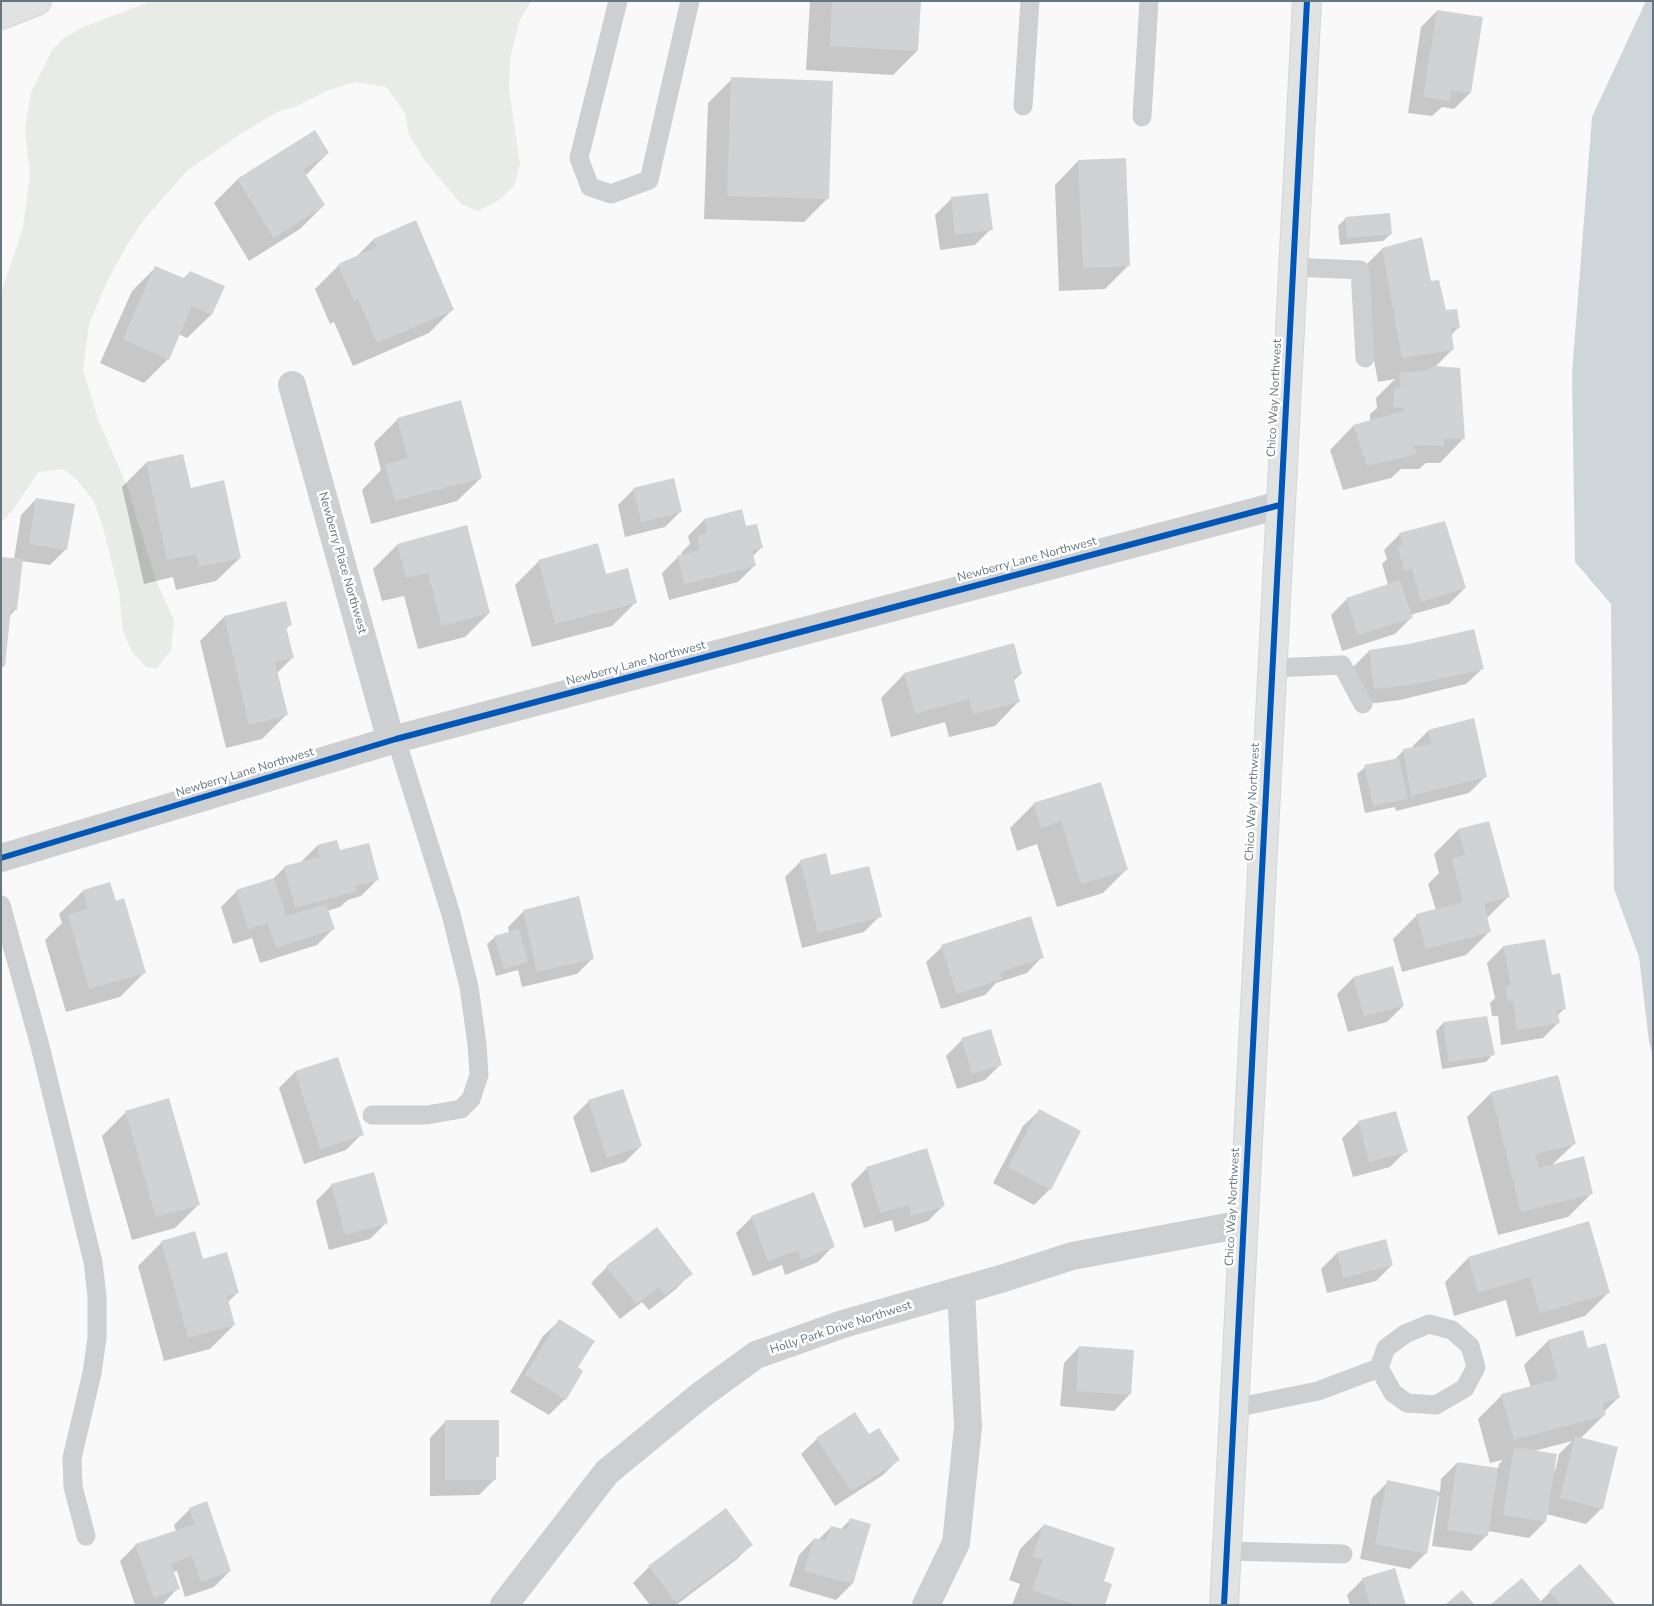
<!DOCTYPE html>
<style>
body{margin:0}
#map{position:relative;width:1654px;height:1606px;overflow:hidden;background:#f9f9f9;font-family:"Nunito Sans",sans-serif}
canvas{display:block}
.frame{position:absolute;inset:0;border:2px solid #657683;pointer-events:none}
</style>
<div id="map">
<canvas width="1654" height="1606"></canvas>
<div class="frame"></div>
</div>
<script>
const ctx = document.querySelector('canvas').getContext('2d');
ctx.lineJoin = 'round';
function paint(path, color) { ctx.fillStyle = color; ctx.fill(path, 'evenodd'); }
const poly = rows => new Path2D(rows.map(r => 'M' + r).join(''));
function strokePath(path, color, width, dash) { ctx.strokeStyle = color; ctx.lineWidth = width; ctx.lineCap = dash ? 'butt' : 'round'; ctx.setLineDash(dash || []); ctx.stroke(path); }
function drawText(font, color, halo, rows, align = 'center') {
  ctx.font = font + ' "Nunito Sans",sans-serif'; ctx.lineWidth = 5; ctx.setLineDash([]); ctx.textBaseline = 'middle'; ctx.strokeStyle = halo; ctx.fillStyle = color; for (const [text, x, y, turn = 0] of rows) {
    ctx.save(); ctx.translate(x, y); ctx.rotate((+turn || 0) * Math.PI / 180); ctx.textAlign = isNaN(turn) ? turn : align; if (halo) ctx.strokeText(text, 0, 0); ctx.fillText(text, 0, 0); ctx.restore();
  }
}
paint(poly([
 [152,1,531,1,520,20,510,58,509,89,520,164,514,186,499,200,478,211,461,204,426,162,409,135,405,113,386,87,355,82,329,90,297,106,277,112,236,137,187,171,146,217,127,245,107,282,89,324,83,370,98,419,127,486,156,581,174,620,171,650,157,668,146,667,132,652,123,631,119,591,102,523,93,500,77,480,63,469,38,472,13,510,1,522,1,293,23,228,30,175,25,130,31,92,52,50,65,37,83,27]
]), '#e8ebe6');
paint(poly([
 [1646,1,1653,1,1653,1055,1649,1042,1639,957,1614,889,1611,604,1575,562,1572,373,1592,117]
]), '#ced6d9');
paint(poly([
 [810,1,920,1,917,51,893,75,806,70],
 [1437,11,1470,93,1454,109,1442,107,1432,116,1408,113,1421,27],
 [732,79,828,198,804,222,704,219,708,103],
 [314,132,328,153,305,176,324,205,300,229,249,261,214,203,237,180],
 [1078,161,1129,265,1105,289,1059,291,1055,185],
 [987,194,991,229,975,245,940,250,935,215,951,199],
 [1346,218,1391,234,1383,241,1340,245,1338,226],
 [416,222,453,309,429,333,353,366,334,322,330,324,315,289,339,265,355,258,373,240],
 [1421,239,1430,282,1445,312,1459,327,1451,335,1453,349,1435,367,1463,439,1440,463,1426,463,1419,469,1401,469,1391,478,1343,490,1330,450,1353,426,1370,421,1370,414,1377,408,1376,398,1395,379,1378,382,1358,273,1382,249],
 [156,267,183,279,190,272,223,286,211,315,187,338,178,334,168,359,144,383,100,363,132,291],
 [398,419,481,478,457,501,371,524,362,490,381,470,374,443],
 [182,456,190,489,240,558,216,581,176,590,173,577,144,584,122,487,146,463],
 [634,489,681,511,665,527,625,537,618,505],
 [36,499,66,549,50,565,21,561,16,609,9,617,4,666,1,668,1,558,14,559,21,515],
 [741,511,745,528,762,547,752,557,754,566,738,582,669,600,662,573,678,557,682,556,681,553,690,544,688,536,704,520],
 [466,527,489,613,465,637,418,649,404,596,382,601,373,569,397,545],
 [1400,534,1465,588,1449,604,1410,615,1411,618,1395,634,1342,651,1331,615,1347,599,1388,585,1382,564,1387,559,1384,550],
 [539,561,605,575,636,602,612,626,532,647,515,585],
 [285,603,290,625,285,630,292,658,276,674,286,715,262,739,226,748,200,641,224,617],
 [1369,651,1482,669,1466,684,1400,700,1359,705,1353,667],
 [904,674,1021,674,1013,681,1018,702,995,726,949,737,945,722,891,737,881,698],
 [1473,720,1485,777,1469,793,1396,811,1395,807,1365,813,1357,774,1365,767,1394,760,1404,750,1413,749,1412,747,1428,731],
 [1100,783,1127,869,1103,893,1057,907,1037,844,1017,851,1010,828,1034,804],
 [1488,822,1508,897,1486,919,1490,931,1466,955,1402,972,1393,939,1417,915,1436,910,1428,884,1439,873,1434,854,1458,830],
 [317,846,339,851,377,880,361,896,348,900,340,907,327,911,333,929,317,945,260,963,252,938,233,944,221,907,237,891,272,880,285,867,301,862],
 [801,861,830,877,880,916,864,932,802,948,785,877],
 [83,891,115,902,144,973,120,997,66,1012,45,940,62,923,59,914],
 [524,911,593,958,577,974,522,987,518,970,496,976,487,944,495,937,509,933,508,927],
 [1544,940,1552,976,1565,1008,1557,1016,1559,1022,1543,1038,1501,1045,1498,1016,1492,1016,1490,1003,1495,998,1487,963,1503,947],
 [942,947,1042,957,1027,973,996,983,985,995,941,1009,926,962],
 [1392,967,1403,1006,1387,1022,1348,1032,1337,994,1353,978],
 [1443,1023,1493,1054,1486,1062,1442,1069,1436,1031],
 [962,1040,1001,1064,985,1080,957,1089,946,1056],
 [337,1058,362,1134,346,1150,304,1164,279,1088,295,1072],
 [1491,1093,1574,1144,1552,1165,1592,1193,1568,1217,1498,1235,1467,1117],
 [589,1101,641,1146,625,1162,591,1173,573,1117],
 [1039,1111,1050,1189,1034,1205,993,1183,1023,1126],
 [126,1112,199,1204,175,1228,132,1240,102,1136],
 [1395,1112,1406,1151,1390,1167,1353,1177,1342,1138,1358,1123],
 [867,1168,944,1205,928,1221,895,1232,892,1220,864,1228,851,1184],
 [332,1185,386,1223,370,1239,329,1250,316,1201],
 [752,1217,833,1246,818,1262,785,1275,782,1265,753,1276,736,1233],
 [1385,1241,1392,1265,1376,1281,1327,1293,1321,1269,1337,1253],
 [162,1242,237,1293,228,1302,234,1325,210,1349,164,1361,138,1266],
 [1468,1258,1608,1293,1585,1316,1516,1337,1506,1300,1454,1316,1445,1282],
 [607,1267,691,1273,676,1289,649,1310,642,1302,620,1319,591,1283],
 [559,1321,576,1368,565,1399,549,1415,510,1392,543,1336],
 [1548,1341,1587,1350,1619,1397,1604,1412,1604,1415,1580,1439,1602,1508,1586,1524,1546,1514,1545,1522,1529,1538,1488,1531,1487,1535,1471,1551,1432,1546,1439,1496,1437,1496,1426,1553,1410,1569,1360,1559,1372,1498,1388,1482,1440,1492,1441,1479,1457,1463,1498,1469,1499,1464,1503,1460,1490,1463,1478,1419,1502,1395,1531,1388,1524,1365],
 [1572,1441,1559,1454,1555,1471,1534,1451],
 [1079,1347,1129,1395,1114,1411,1060,1406,1064,1363],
 [445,1422,497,1456,495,1459,495,1479,479,1495,430,1496,430,1438],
 [869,1436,899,1459,883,1475,835,1506,801,1454,817,1439],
 [190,1509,230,1571,214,1587,185,1597,177,1571,173,1572,178,1588,163,1604,135,1605,120,1561,136,1545,176,1531,174,1525],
 [851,1519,852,1584,836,1600,789,1586,799,1555,814,1539,818,1540,831,1527,840,1530],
 [1044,1525,1102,1582,1104,1605,1012,1605,1020,1584,1009,1580,1020,1549],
 [751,1545,736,1560,676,1605,650,1605,633,1583,649,1567],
 [1363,1579,1404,1605,1350,1605,1347,1595],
 [1550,1592,1614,1605,1492,1605,1540,1602]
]), '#0003');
paint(poly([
 [832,1,921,1,918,51,830,46],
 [1437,10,1483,17,1471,93,1451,90,1449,101,1423,97],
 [731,77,833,81,829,199,727,196],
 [315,130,329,153,303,170,325,205,274,238,237,179],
 [1126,158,1130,266,1083,268,1078,160],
 [988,193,993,230,955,235,951,197],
 [1390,213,1392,234,1347,238,1345,217],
 [416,220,454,310,377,343,358,299,354,301,338,264,377,247,373,239],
 [1422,237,1431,281,1439,280,1446,310,1457,309,1460,328,1451,328,1454,350,1402,358,1382,248],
 [155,266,186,279,190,271,225,286,212,315,192,306,169,360,123,339],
 [1435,366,1460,368,1465,439,1444,439,1444,446,1413,445,1417,454,1367,466,1353,425,1404,411,1404,408,1393,407,1394,389,1401,387,1399,373,1425,371],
 [461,400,482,478,395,501,385,465,408,458,397,418],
 [183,454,191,488,224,480,241,558,199,567,196,554,167,560,146,462],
 [674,478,682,512,641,522,633,488],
 [36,498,75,504,67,550,29,544],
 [742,509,746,526,757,524,763,548,752,550,756,566,685,584,677,556,700,550,697,536,707,533,704,519],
 [1445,521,1466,588,1421,602,1412,569,1404,571,1398,547,1403,545,1399,533],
 [467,525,490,613,442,626,428,573,406,578,397,544],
 [598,543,606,574,628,568,637,603,555,624,538,560],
 [1,557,23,559,17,610,11,609,5,666,1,666],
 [1400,580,1413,618,1358,635,1346,598],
 [286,601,292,625,286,627,294,658,275,662,288,715,249,725,224,616],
 [1474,629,1484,669,1417,684,1374,689,1369,650,1409,644],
 [1014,643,1022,674,1013,676,1020,702,973,714,969,699,915,714,904,673],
 [1474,718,1487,777,1411,796,1403,749,1432,744,1428,730],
 [1399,758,1408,799,1373,806,1364,765],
 [1101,782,1128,870,1081,884,1061,821,1041,828,1033,803],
 [1489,821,1510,897,1484,904,1491,932,1426,949,1416,914,1463,902,1452,859,1465,855,1458,829],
 [337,840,340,850,369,843,379,880,356,886,357,891,295,908,284,866,320,857,317,845],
 [826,853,831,875,869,866,882,917,818,933,800,860],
 [274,878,286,916,326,904,335,929,276,948,268,923,248,929,236,890],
 [110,882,116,901,124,898,146,973,89,989,68,915,88,909,83,890],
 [579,896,594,959,537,972,523,910],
 [1031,916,1044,958,1000,972,1002,979,957,994,941,945],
 [519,929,528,962,504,969,494,936],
 [1545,939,1552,975,1560,973,1566,1009,1557,1010,1560,1023,1517,1030,1513,1001,1508,1001,1505,986,1511,985,1503,946],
 [1393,966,1404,1006,1364,1016,1353,977],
 [1487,1016,1495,1055,1449,1062,1443,1022],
 [991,1029,1002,1065,972,1074,961,1038],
 [338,1057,364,1135,320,1149,295,1071],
 [1558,1075,1576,1144,1535,1154,1539,1168,1584,1156,1593,1194,1521,1212,1491,1092],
 [623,1089,642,1146,607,1158,588,1100],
 [169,1098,200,1205,156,1217,125,1111],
 [1039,1109,1081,1131,1051,1190,1008,1167],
 [1396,1111,1408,1152,1369,1162,1358,1121],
 [927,1148,945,1206,911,1216,908,1205,880,1213,866,1167],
 [374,1172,388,1223,345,1235,331,1184],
 [814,1192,835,1247,801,1260,798,1250,768,1261,751,1216],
 [1589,1221,1610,1293,1540,1313,1530,1277,1478,1293,1468,1257],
 [657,1227,693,1274,665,1295,659,1287,636,1304,606,1266],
 [195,1231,203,1259,227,1252,239,1293,227,1296,235,1325,188,1338,161,1241],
 [1386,1239,1393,1265,1343,1278,1337,1252],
 [559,1319,595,1341,578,1367,583,1371,566,1400,525,1375],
 [1583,1330,1588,1348,1606,1343,1620,1398,1602,1403,1606,1415,1514,1440,1501,1394,1558,1379,1548,1340],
 [1079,1346,1134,1350,1131,1395,1076,1391],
 [855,1412,869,1434,879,1428,900,1460,851,1491,816,1438],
 [445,1420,499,1420,499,1457,496,1457,496,1480,445,1480],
 [1575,1436,1618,1447,1603,1509,1560,1498],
 [1514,1447,1557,1454,1546,1522,1503,1515],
 [1457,1462,1498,1468,1488,1536,1447,1530],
 [1387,1480,1439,1491,1427,1554,1375,1544],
 [207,1501,231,1571,201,1582,192,1556,171,1564,180,1589,154,1598,135,1544,195,1524,189,1508],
 [726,1508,753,1545,676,1602,648,1566],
 [850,1518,871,1524,853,1584,804,1571,814,1538,826,1541,831,1526,847,1530],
 [1044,1524,1115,1548,1104,1581,1112,1584,1105,1605,1076,1605,1032,1590,1043,1560,1032,1556],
 [1580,1564,1616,1605,1561,1605,1549,1591],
 [1395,1568,1406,1605,1370,1605,1362,1578],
 [1522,1578,1544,1605,1490,1605],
 [1462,1590,1475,1605,1445,1605]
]), '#d0d2d3');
const secondary = poly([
 [1,15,37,1],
 [1224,1605,1307,1]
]);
strokePath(secondary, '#d5d6d7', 30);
strokePath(poly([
 [618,1,579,158,590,187,611,194,649,180,690,1],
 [1023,106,1030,1],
 [1142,117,1149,1],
 [1293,267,1360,270,1365,358],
 [1272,668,1342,665,1363,704],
 [1,905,40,1046,93,1262,97,1296,97,1338,92,1373,72,1458,73,1487,86,1536],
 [372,1115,427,1115,461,1109,471,1099,479,1075,477,1044,469,987,451,914,396,739],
 [1234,1408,1318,1391,1379,1368,1393,1393,1407,1403,1436,1405,1465,1388,1476,1367,1470,1346,1452,1330,1429,1324,1405,1334,1386,1348,1379,1368],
 [1227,1551,1343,1554]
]), '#cecfd0', 19);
strokePath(poly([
 [292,385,391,741],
 [1,858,396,739,1280,505],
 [504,1605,607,1472,701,1395,756,1355,843,1324,1004,1278,1072,1256,1243,1224],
 [926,1605,956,1543,968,1427,961,1291]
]), '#cecfd0', 28);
strokePath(secondary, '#e1e2e2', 28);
strokePath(poly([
 [1,858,396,739,1280,505],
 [1224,1605,1307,1]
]), '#0057b8', 6);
drawText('12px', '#657683', '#fff', [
 ["Chico Way Northwest",1275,398,-87],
 ["Newberry Lane Northwest",1027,560,-15],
 ["Newberry Place Northwest",342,563,74],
 ["Newberry Lane Northwest",636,664,-15],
 ["Newberry Lane Northwest",245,773,-17],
 ["Chico Way Northwest",1253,802,-87],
 ["Chico Way Northwest",1233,1207,-87],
 ["Holly Park Drive Northwest",841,1328,-18]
]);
</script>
